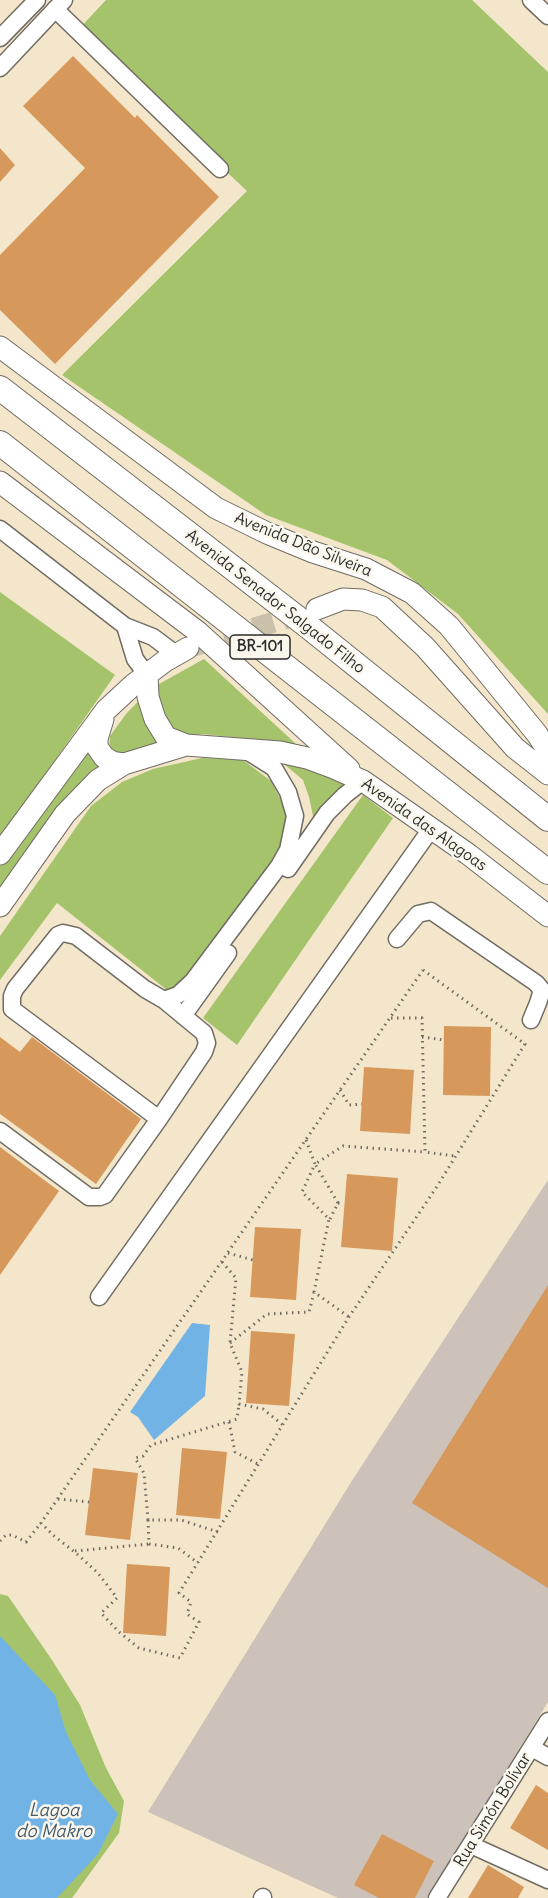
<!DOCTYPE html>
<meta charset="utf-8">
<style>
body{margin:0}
canvas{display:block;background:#f3e6cb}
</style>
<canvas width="548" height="1898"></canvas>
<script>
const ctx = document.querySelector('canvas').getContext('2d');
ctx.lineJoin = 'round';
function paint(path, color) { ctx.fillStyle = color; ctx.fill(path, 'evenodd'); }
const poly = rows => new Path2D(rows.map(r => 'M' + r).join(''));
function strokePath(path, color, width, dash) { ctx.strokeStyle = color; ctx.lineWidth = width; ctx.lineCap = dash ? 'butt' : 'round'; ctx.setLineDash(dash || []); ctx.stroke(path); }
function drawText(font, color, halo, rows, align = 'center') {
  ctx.font = font + ' Delius,sans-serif'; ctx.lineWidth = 5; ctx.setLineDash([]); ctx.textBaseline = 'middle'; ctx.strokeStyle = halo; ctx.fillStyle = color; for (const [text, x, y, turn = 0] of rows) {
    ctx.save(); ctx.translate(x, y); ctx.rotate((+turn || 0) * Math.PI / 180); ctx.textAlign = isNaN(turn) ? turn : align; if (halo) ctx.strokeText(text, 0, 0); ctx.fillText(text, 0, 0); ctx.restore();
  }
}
paint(poly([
 [548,1180,548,1702,427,1898,338,1898,148,1812,353,1479]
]), '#cdc2b9');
paint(poly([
 [106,0,472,0,548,72,548,714,458,614,387,560,266,515,62,375,247,191,77,31],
 [0,592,115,675,0,838],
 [204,659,296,744,203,734,182,736,117,756,109,751,110,736,126,714,150,689],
 [90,748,101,768,0,893,0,866],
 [202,758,243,760,271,781,285,808,288,837,281,858,190,990,172,994,57,903,0,980,0,936,91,806,122,782,153,769],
 [284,764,314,768,354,788,312,831,313,816,309,797,303,780],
 [363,795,393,818,237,1045,203,1018],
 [0,1594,8,1596,52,1660,80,1705,106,1768,124,1801,119,1833,72,1898,0,1898]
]), '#a4c36b');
paint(poly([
 [192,1323,210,1325,205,1396,154,1440,138,1417,130,1412],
 [0,1636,55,1695,66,1732,90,1780,118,1814,98,1854,57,1898,0,1898]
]), '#72b3e6');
paint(poly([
 [73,56,135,118,137,115,219,197,55,364,0,310,0,255,85,168,23,106],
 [0,148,15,165,0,182],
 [444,1026,491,1027,490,1096,443,1095],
 [0,1037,20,1052,32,1037,141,1119,96,1184,0,1114],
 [364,1067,414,1070,410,1134,360,1131],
 [0,1147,59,1191,0,1275],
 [347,1174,398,1178,392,1251,341,1247],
 [255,1227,301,1229,296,1300,250,1297],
 [548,1285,548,1588,412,1503],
 [251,1331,295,1334,289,1406,246,1403],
 [182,1448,227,1452,220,1519,176,1515],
 [93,1468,138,1473,130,1540,85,1535],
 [127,1564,170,1567,166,1636,123,1633],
 [536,1785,548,1793,548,1850,510,1828],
 [382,1834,434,1861,415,1898,379,1898,354,1885],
 [488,1865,524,1887,518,1898,468,1898]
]), '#d6995b');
strokePath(poly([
 [194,646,308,612]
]), '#cbc1ab', 21, [21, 10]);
const minor = poly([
 [531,0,548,16],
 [55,9,220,169],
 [0,38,37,0],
 [0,68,64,0],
 [0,529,125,626,153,637,177,655],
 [125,626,135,659,147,675],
 [288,869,327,813,345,795,363,781],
 [397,939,418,914,431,911,536,983,542,990,538,1003,531,1020],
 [164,1000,178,995,193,981,279,866,288,850,295,816,288,792,274,768,247,751],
 [183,1016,228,953],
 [0,1131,89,1197,100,1197,105,1195,159,1119,204,1052,207,1043,204,1033,164,1000,145,989,76,936,63,933,58,935,15,989,12,996,12,1009,159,1119],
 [99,1297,431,829],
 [532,1748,548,1757],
 [471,1845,548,1880],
 [262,1898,263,1897],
 [437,1898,548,1721]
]);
const major = poly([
 [0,347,216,508,267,533,313,552,366,569,412,593,449,626,537,734,548,751],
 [0,482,198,632,349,769],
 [317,609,343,599,362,600,382,607,425,647,515,748,548,774],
 [147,675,148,697,155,719,166,737,186,745],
 [103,719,97,739,97,747,104,757,112,762,124,764],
 [0,854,106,710,133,685,165,661,188,648],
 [0,906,65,814,98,780,124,764,186,745,280,752,307,758,334,768,363,781,468,854,548,916]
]);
const highway = poly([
 [0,388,309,627,548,819],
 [0,443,548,872]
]);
strokePath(minor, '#716c63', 19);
strokePath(major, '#716c63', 23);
strokePath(highway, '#716c63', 26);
strokePath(poly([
 [423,970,525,1044,436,1188,349,1317,179,1593,191,1602,187,1614,199,1622,180,1658,139,1648,119,1632,101,1613,117,1598,98,1573,77,1554,53,1535,41,1523,423,970],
 [391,1018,422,1018,425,1152,455,1156],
 [422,1037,444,1040],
 [340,1090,349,1105,362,1104],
 [306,1140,315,1164,302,1192,329,1219,314,1292,349,1317],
 [338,1203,344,1204],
 [330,1219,338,1203,315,1164,343,1146,425,1152],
 [228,1253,253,1260],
 [222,1262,236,1278,230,1343,242,1372,239,1404,263,1409,283,1425],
 [230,1343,267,1314,309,1312,314,1293],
 [229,1422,235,1452,258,1464],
 [58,1499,89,1502],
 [148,1520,149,1544,178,1548,198,1563],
 [218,1532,181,1520,148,1520,144,1473,135,1458,143,1456,151,1445,237,1419,239,1404],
 [0,1541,6,1535,12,1535,26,1542,41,1523],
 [75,1551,149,1544]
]), '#716c63', 3, [1.5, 4.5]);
strokePath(minor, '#fff', 16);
strokePath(major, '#fff', 21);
strokePath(highway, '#fff', 24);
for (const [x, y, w] of [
 [260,647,60]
]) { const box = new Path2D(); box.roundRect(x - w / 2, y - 12, w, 24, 4.5); ctx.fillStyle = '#fbf7ec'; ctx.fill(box); strokePath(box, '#2b2b2b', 1.5); }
drawText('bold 15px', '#2b2b2b', null, [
 ["BR-101",260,647]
]);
drawText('16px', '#2b2b2b', '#fbf7ec', [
 ["Avenida Dão Silveira",303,545,22],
 ["Avenida Senador Salgado Filho",275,602,38],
 ["Avenida das Alagoas",424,825,35],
 ["Rua Simón Bolívar",493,1810,-58]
]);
drawText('italic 18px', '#445b6c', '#fbf7ec', [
 ["Lagoa",54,1811],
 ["do Makro",54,1832]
]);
</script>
